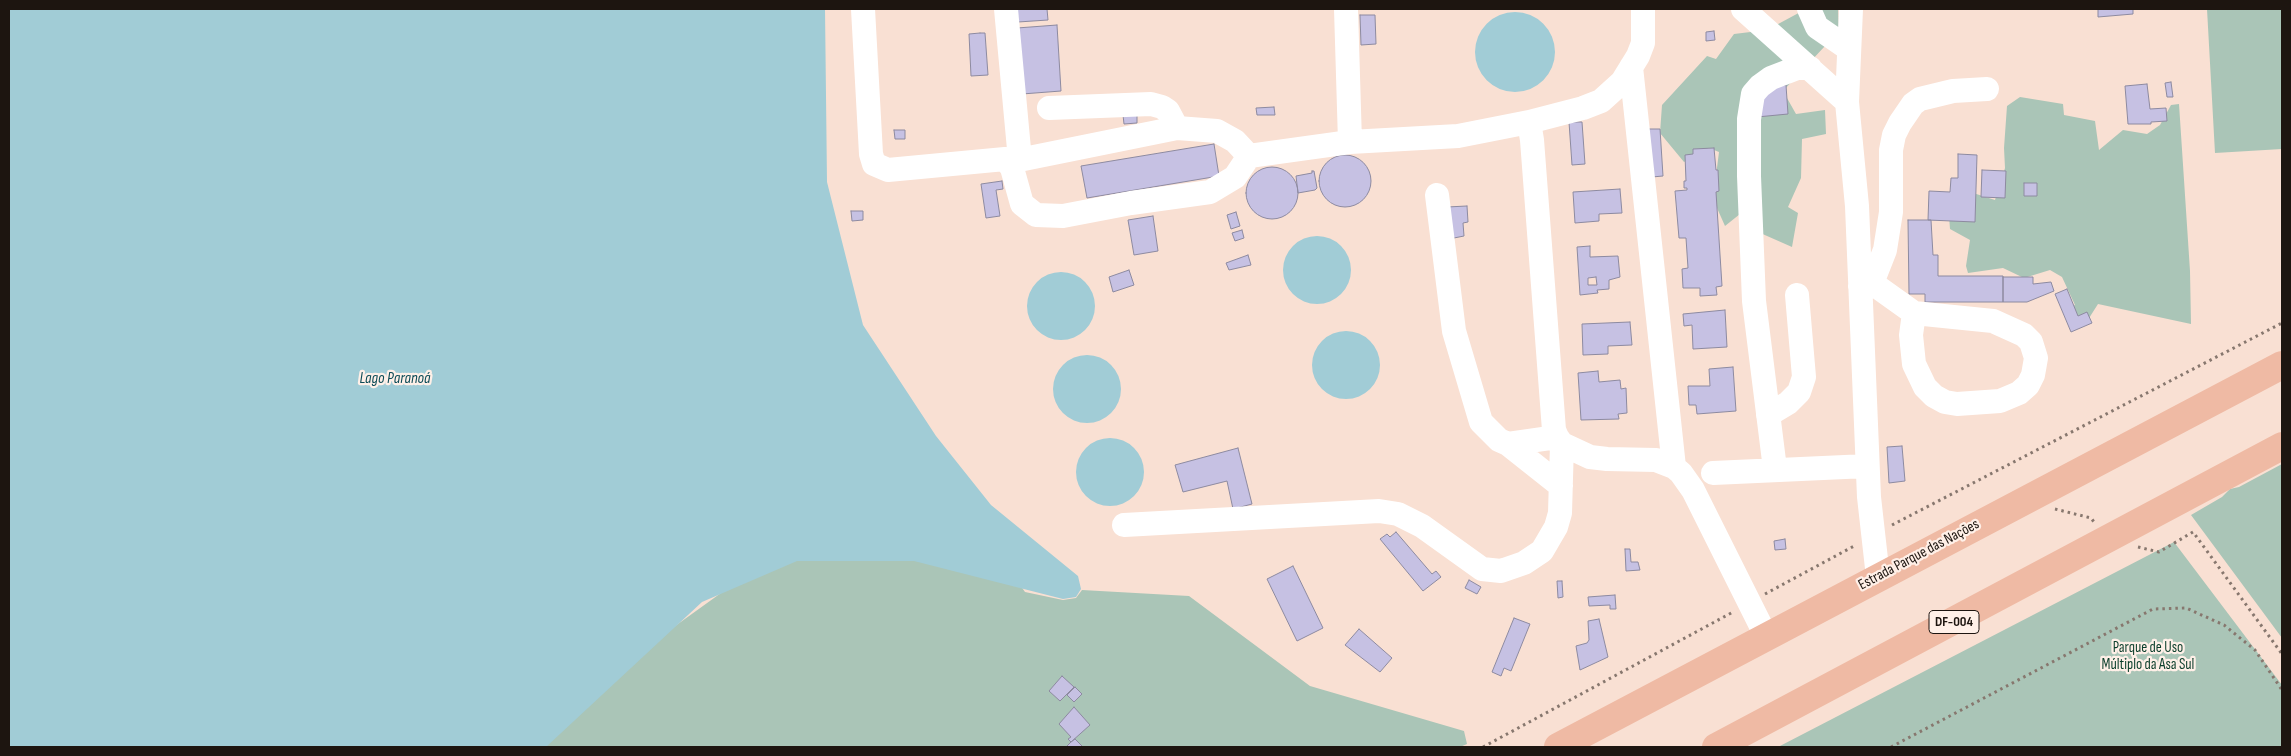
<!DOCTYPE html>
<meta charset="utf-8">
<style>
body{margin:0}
#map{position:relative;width:2291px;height:756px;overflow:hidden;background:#f9e0d3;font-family:"Sofia Sans Condensed",sans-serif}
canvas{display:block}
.frame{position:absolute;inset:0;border:10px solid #1d1510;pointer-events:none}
</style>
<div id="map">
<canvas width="2291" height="756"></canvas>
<div class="frame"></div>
</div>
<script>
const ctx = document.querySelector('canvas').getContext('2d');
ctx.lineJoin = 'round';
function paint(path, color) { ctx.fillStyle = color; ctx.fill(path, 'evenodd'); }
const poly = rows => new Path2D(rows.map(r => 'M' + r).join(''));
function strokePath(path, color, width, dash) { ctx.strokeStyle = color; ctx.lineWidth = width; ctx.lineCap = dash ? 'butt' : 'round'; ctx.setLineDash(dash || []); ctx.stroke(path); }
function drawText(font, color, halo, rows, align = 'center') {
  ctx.font = font + ' "Sofia Sans Condensed",sans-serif'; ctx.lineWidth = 4.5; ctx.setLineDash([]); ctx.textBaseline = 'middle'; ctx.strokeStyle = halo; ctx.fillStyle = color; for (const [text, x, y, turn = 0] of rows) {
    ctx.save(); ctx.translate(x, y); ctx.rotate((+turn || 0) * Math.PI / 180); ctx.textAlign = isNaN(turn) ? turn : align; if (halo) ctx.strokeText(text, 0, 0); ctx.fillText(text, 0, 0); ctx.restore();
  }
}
paint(poly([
 [1806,9,1838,9,1839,31,1783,91,1796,114,1825,110,1826,134,1802,139,1801,178,1788,207,1798,213,1792,247,1758,232,1745,210,1725,226,1713,199,1719,152,1709,148,1684,162,1660,133,1662,105,1707,56,1716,59,1734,34,1767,30],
 [2207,9,2282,9,2282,149,2215,153],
 [2020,97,2063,104,2064,115,2095,121,2099,150,2123,130,2147,134,2160,125,2171,105,2179,104,2190,271,2191,324,2098,304,2084,326,2067,308,2075,305,2062,277,2050,270,2024,278,2003,268,1968,273,1966,266,1970,240,1950,229,1948,203,1967,191,1995,200,2005,168,2004,148,2007,106],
 [809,279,1025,592,1063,600,1076,598,1082,590,1189,596,1310,686,1464,731,1467,744,1460,747,507,747,721,593],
 [2282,464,2282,638,2191,515,2222,497,2230,489,2239,487],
 [2174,542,2282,685,2282,747,1778,747]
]), '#aac5b7');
paint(poly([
 [9,9,825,9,827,182,863,325,936,436,991,505,1078,576,1081,589,1076,597,1063,599,914,561,797,561,702,602,546,747,9,747],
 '1475 52a40 40 0 1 1 80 0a40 40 0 1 1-80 0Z',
 '1283 270a34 34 0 1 1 68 0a34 34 0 1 1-68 0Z',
 '1027 306a34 34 0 1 1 68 0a34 34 0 1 1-68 0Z',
 '1312 365a34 34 0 1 1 68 0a34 34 0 1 1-68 0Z',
 '1053 389a34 34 0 1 1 68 0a34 34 0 1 1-68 0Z',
 '1076 472a34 34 0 1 1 68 0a34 34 0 1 1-68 0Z'
]), '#a1ccd6');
const building = poly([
 [1017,9,1047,9,1048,20,1018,22,1017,9],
 [2098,9,2133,9,2133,14,2098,17,2098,9],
 [1360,15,1375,15,1376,44,1361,45,1360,15],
 [1057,25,1061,91,1022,94,1017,28,1057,25],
 [1714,31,1715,40,1706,41,1706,32,1714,31],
 [980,33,985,33,988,75,971,76,969,34,980,33],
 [2171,82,2173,97,2167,97,2165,83,2171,82],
 [2147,84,2150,109,2166,108,2167,121,2151,122,2151,124,2128,124,2125,86,2147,84],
 [1786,85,1788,114,1757,117,1754,88,1786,85],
 [1274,107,1275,115,1257,115,1256,108,1274,107],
 [1137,114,1137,123,1124,124,1123,115,1137,114],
 [1569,122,1582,122,1585,164,1572,165,1569,122],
 [1648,129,1660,129,1663,176,1652,177,1648,129],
 [894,130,905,130,905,139,895,139,894,130],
 [1214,144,1219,176,1087,198,1081,166,1214,144],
 [1714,148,1716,170,1718,170,1719,191,1716,192,1722,286,1716,287,1717,295,1700,296,1700,288,1683,288,1682,269,1688,268,1686,238,1679,238,1675,191,1687,190,1687,188,1684,188,1684,181,1686,181,1685,155,1693,154,1693,149,1714,148],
 [1958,154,1977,155,1975,222,1928,220,1929,191,1950,192,1951,178,1958,178,1958,154],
 '1319 181a26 26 0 1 1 52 0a26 26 0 1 1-52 0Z',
 '1246 193a26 26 0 1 1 52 0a26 26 0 1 1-52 0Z',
 [1982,170,2006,171,2005,198,1981,197,1982,170],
 [1312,171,1314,171,1317,188,1315,190,1298,193,1296,176,1312,173,1312,171],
 [1002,181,1003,189,996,190,1000,216,986,218,981,184,1002,181],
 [2024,183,2037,183,2037,196,2024,196,2024,183],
 [1620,189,1622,213,1599,214,1599,221,1575,223,1573,192,1620,189],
 [1467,206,1468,222,1463,223,1464,236,1449,239,1447,207,1467,206],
 [851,211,863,211,863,220,852,221,851,211],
 [1236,212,1240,226,1231,229,1227,215,1236,212],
 [1153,216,1158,251,1134,255,1128,220,1153,216],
 [1908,220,1931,220,1933,255,1938,255,1938,276,2003,276,2003,302,1925,302,1925,294,1909,294,1908,220],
 [1242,230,1244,238,1235,241,1232,233,1242,230],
 [1590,246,1590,257,1618,256,1620,277,1609,280,1609,289,1597,290,1598,293,1580,295,1577,247,1590,246],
 [1596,277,1597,285,1588,285,1588,278,1596,277],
 [1248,255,1251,265,1229,270,1226,263,1248,255],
 [1129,270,1134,285,1113,292,1109,277,1129,270],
 [2003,277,2033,277,2033,284,2051,282,2054,291,2027,302,2003,302,2003,277],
 [2067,289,2078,316,2087,312,2092,323,2071,332,2055,294,2067,289],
 [1725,310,1727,347,1693,349,1692,325,1684,326,1683,314,1725,310],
 [1630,322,1632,345,1608,346,1608,354,1583,355,1582,324,1630,322],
 [1733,367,1736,411,1697,414,1696,405,1689,405,1688,386,1710,386,1709,369,1733,367],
 [1598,371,1599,382,1620,380,1621,389,1626,388,1627,413,1618,414,1619,419,1581,420,1578,373,1598,371],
 [1902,446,1905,481,1889,483,1887,447,1902,446],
 [1238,448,1252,504,1233,509,1227,481,1183,492,1175,465,1238,448],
 [1396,532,1432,574,1436,571,1441,577,1423,591,1380,539,1387,534,1390,537,1396,532],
 [1785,539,1786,549,1775,550,1774,541,1785,539],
 [1625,549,1630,549,1631,562,1638,562,1640,570,1626,571,1625,549],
 [1293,566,1323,628,1297,641,1267,579,1293,566],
 [1469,580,1481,587,1477,594,1465,588,1469,580],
 [1562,581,1563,597,1558,598,1557,581,1562,581],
 [1615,595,1616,609,1610,609,1610,605,1589,606,1588,597,1615,595],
 [1514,618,1530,624,1511,671,1504,668,1501,676,1492,672,1514,618],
 [1599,619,1608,657,1580,670,1576,646,1587,643,1589,640,1588,621,1599,619],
 [1359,629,1392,658,1380,672,1345,645,1359,629],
 [1062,676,1074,687,1060,701,1049,691,1062,676],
 [1075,687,1082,694,1074,702,1067,695,1075,687],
 [1074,707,1090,725,1071,742,1068,739,1071,737,1059,724,1074,707],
 [1075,739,1083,747,1066,747,1071,742,1075,739]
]);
paint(building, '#c6c1e3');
strokePath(building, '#8d8aa0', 1);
strokePath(poly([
 [2055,509,2091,518,2094,522],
 [1892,525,2282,323],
 [2138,547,2159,552,2193,532,2282,654],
 [1765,594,1856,545],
 [1483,747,1733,612],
 [1891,747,2153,609,2186,608,2224,625,2255,650,2282,690]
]), '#87776e', 3, [2.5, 4]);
strokePath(poly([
 [863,9,871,154,874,164,888,170,1005,159,1012,168,1022,204,1036,215,1063,216,1131,203,1210,192,1235,177,1249,156,1350,142,1458,136,1529,122,1532,140,1554,430,1557,437,1562,444,1590,457,1607,459,1656,460,1674,467,1681,473,1693,490,1767,638],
 [1006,9,1020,160],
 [1346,9,1350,142],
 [1743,9,1847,102],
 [1809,9,1817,27,1849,49],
 [1851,9,1847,102,1857,206,1869,497,1878,577],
 [1631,67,1674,467],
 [1049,108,1151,104,1162,107,1168,111,1177,128],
 [1529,122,1583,108,1601,101,1622,82,1638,56,1643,43,1643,9],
 [1009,162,1177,128,1217,131,1235,141,1249,156],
 [1437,195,1454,331,1481,422,1499,440,1508,444,1557,437],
 [1872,283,1914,313,1993,321,2024,335,2031,342,2036,358,2033,375,2028,385,2019,393,2000,401,1957,404,1945,402,1934,396,1925,387,1914,364,1911,335,1914,313],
 [1860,286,1872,283,1885,250,1891,212,1891,150,1894,135,1900,123,1913,104,1920,99,1953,91,1987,89],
 [1768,415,1788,403,1799,392,1804,377,1797,295],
 [1508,444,1561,486],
 [1775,469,1754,301,1749,176,1749,119,1753,94,1760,86,1771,78,1797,68,1810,68],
 [1713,473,1867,466],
 [1124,525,1379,511,1398,514,1422,526,1482,569,1501,571,1524,563,1542,551,1556,527,1560,513,1562,444]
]), '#fff', 24);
strokePath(poly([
 [1558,747,2282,365],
 [1716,747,2282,446]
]), '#efbaa4', 28);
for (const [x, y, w] of [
 [1954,622,50]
]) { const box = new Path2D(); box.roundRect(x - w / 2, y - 11.5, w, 23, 4); ctx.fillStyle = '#fff0e8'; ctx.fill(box); strokePath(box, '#1d1510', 1); }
drawText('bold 14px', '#1d1510', null, [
 ["DF-004",1954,622]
]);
drawText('15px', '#1d1510', '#fff0e8', [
 ["Estrada Parque das Nações",1919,555,-28]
]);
drawText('15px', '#0b3e2b', '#fff0e8', [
 ["Parque de Uso",2148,648],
 ["Múltiplo da Asa Sul",2148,665]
]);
drawText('italic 16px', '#0c4b57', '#fff0e8', [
 ["Lago Paranoá",395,379]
]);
</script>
